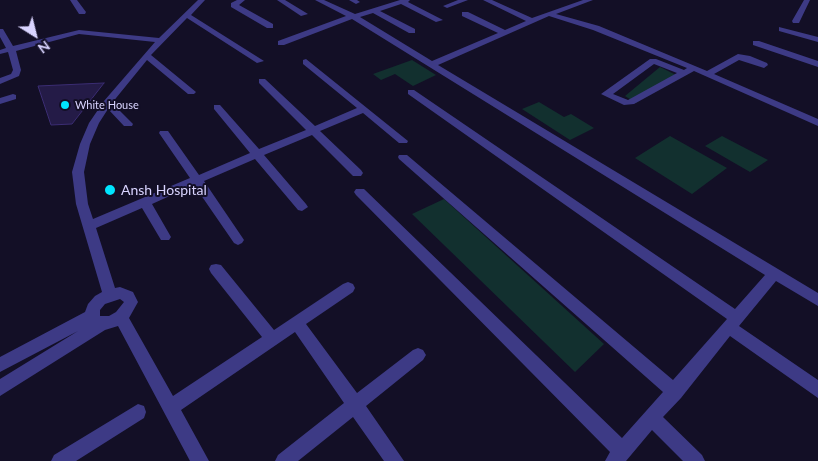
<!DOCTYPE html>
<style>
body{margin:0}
#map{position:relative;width:818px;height:461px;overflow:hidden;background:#130f26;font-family:Lato,sans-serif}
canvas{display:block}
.north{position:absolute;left:10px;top:10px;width:50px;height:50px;-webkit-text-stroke:4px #130f26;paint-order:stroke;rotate:144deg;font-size:14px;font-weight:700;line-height:20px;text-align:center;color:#d9d4ff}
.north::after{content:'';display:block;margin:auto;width:18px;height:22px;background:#d9d4ff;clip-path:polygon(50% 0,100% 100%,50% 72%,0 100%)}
</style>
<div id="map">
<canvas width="818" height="461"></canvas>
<div class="north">N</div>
</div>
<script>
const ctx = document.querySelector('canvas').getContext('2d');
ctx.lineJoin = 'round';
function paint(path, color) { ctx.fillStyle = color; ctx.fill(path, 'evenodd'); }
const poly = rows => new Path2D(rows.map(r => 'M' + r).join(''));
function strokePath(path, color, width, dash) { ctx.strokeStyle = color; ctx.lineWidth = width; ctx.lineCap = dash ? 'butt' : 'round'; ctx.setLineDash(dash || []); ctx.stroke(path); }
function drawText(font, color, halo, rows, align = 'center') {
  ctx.font = font + ' Lato,sans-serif'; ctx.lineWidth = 4; ctx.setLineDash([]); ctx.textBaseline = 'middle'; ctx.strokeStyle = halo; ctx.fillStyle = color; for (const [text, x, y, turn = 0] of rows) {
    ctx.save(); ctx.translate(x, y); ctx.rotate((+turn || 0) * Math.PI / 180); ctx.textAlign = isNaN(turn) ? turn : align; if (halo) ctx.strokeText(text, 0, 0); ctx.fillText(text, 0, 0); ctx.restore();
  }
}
paint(poly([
 [412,60,436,75,413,86,395,74,381,80,373,74],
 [660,67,676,75,636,103,625,96],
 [539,102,564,117,571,114,594,128,570,140,522,109],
 [670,136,727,168,692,194,635,158],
 [722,136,768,160,750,172,705,146],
 [444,199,604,344,575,372,412,214]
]), '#12302f');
const building = poly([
 [104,83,72,124,51,125,38,86,104,83]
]);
paint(building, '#241b47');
strokePath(building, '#3b2d73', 1);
paint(poly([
 [70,0,77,0,86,12,85,14,79,14,70,0],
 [198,0,205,0,191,15,264,61,257,63,187,18,151,55,196,92,194,94,188,94,147,60,112,103,133,124,132,126,124,126,108,109,99,123,90,144,84,172,88,204,93,219,190,178,159,133,160,131,168,131,199,175,250,153,214,109,214,105,220,105,259,149,306,130,259,83,259,79,265,79,315,126,357,108,303,64,303,60,306,59,408,141,407,143,399,143,363,113,320,131,361,170,363,173,361,176,353,176,312,135,264,155,306,204,308,207,302,211,298,210,255,159,204,181,242,237,244,240,242,243,238,245,234,243,194,185,152,204,171,237,169,240,161,240,142,208,96,228,115,288,120,287,133,292,138,302,129,318,173,396,262,337,211,273,209,269,211,265,216,264,221,265,274,330,343,284,348,282,353,284,355,288,353,292,306,324,357,393,413,350,418,348,423,350,426,355,423,360,366,406,404,461,384,461,353,417,298,461,275,461,278,455,344,403,295,332,181,410,209,461,190,461,118,326,105,330,0,396,0,379,78,331,0,372,0,357,85,312,88,304,95,296,102,292,76,204,72,172,80,144,89,123,104,101,155,42,79,34,16,51,21,70,19,76,0,84,0,78,11,74,13,70,8,52,0,54,0,50,6,48,0,37,0,29,3,29,13,46,79,30,159,38,198,0],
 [120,299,124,302,116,312,109,316,100,316,100,310,105,304,120,299],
 [237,0,245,0,239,5,273,24,273,28,267,28,231,7,231,3,237,0],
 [277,0,285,0,308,14,301,16,277,0],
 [315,0,324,0,355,14,400,0,410,0,408,2,443,20,436,22,401,4,380,11,415,29,415,33,409,33,373,13,360,17,432,61,498,33,462,16,462,12,468,12,505,30,526,21,483,0,492,0,532,18,583,0,593,0,556,14,599,26,707,71,738,54,750,56,767,63,768,65,764,68,739,60,714,74,818,119,818,126,694,71,634,104,624,105,601,94,650,59,656,59,684,70,687,68,593,30,549,16,438,65,818,293,818,306,776,281,739,326,818,380,818,398,730,336,681,398,663,417,702,455,705,461,683,461,652,430,626,461,605,461,610,452,356,195,354,192,356,189,364,189,622,438,663,392,399,159,398,157,399,155,407,155,673,380,727,319,408,94,408,90,414,90,735,309,765,275,352,19,284,45,278,45,278,41,346,16,315,0],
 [654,64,677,73,628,100,613,94,654,64],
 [349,0,357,0,360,2,356,4,349,0],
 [458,0,468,0,447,8,443,6,458,0],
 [804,0,810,0,799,23,793,23,792,21,804,0],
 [779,27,818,37,818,42,779,31,779,27],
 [753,41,759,41,818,61,818,67,753,45,753,41],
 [13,94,16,95,16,99,0,104,0,98,13,94],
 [138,404,144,406,146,412,144,418,76,461,51,461,54,455,138,404]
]), '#3d3a85');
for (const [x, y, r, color] of [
 [65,105,5,"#00e5ff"],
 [110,190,6,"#00e5ff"]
]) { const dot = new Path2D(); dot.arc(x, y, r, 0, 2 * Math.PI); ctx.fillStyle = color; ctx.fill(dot); strokePath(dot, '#130f26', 2); }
drawText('11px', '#d9d4ff', '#130f26', [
 ["White House",75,105]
], 'left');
drawText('14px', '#d9d4ff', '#130f26', [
 ["Ansh Hospital",121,190]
], 'left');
</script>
